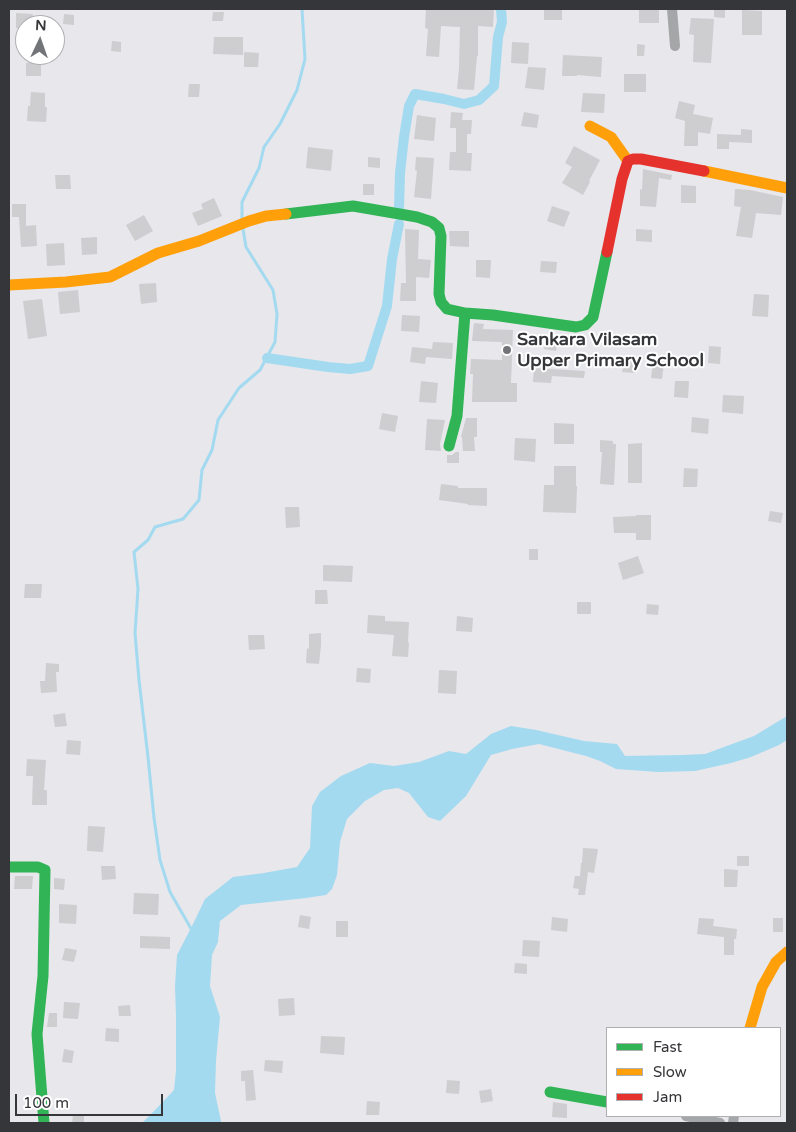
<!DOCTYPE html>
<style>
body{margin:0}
#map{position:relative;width:796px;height:1132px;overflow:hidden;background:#e7e7ec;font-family:"Varela Round",sans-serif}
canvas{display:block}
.frame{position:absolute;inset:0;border:10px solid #353639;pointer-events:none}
.legend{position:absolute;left:606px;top:1027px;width:175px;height:90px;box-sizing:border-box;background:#fff;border:1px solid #aeafb0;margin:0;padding:6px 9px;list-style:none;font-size:15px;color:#353639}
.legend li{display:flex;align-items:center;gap:10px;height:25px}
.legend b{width:25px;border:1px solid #aeafb0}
.north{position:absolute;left:15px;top:15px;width:50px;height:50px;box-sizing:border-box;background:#fff;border:1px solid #aeafb0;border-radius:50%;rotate:3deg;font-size:14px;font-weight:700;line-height:20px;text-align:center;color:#353639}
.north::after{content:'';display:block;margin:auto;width:18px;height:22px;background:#737478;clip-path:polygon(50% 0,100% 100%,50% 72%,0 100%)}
.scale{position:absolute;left:15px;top:1094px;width:148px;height:22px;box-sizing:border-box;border:2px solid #353639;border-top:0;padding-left:6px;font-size:15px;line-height:18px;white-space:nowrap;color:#353639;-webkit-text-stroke:4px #fff;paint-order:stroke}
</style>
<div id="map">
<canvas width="796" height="1132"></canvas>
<div class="frame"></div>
<ul class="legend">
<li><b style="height:6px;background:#30b455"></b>Fast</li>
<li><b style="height:6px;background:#ff9f0a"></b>Slow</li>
<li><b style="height:6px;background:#e5322d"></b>Jam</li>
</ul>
<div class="north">N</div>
<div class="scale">100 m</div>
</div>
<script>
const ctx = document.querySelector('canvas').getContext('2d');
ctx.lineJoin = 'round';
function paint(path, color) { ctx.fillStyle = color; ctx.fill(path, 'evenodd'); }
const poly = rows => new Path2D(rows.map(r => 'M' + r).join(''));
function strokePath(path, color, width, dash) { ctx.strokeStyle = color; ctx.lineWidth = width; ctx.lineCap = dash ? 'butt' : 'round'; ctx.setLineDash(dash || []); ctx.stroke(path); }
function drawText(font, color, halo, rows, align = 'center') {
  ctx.font = font + ' "Varela Round",sans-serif'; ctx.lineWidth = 4; ctx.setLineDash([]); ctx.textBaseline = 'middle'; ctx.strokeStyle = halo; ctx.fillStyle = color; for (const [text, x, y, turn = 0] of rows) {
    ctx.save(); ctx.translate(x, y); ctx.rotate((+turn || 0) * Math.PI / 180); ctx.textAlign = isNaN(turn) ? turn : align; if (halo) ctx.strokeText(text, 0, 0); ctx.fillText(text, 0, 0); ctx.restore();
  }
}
paint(poly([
 [787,716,787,740,779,745,751,757,731,763,695,771,658,772,616,769,600,761,586,756,539,744,512,749,491,755,466,796,440,821,428,817,409,793,398,788,384,790,365,801,347,819,340,842,337,875,332,889,326,895,306,898,241,905,220,921,218,942,212,955,210,986,220,1017,216,1061,215,1093,221,1121,221,1123,142,1123,157,1108,174,1090,176,1071,176,1016,175,986,177,955,193,924,205,899,233,877,264,873,297,867,310,848,312,806,320,792,341,776,370,763,394,766,419,762,449,751,466,754,491,734,511,726,536,730,584,741,617,744,625,756,683,755,705,754,754,736]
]), '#a4daf0');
strokePath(poly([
 [242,220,242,202,259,168,264,147,280,124,297,90,305,59,302,9],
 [193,932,170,892,160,860,154,818,148,757,139,680,135,633,138,589,134,552,148,540,155,527,183,519,199,500,202,470,212,450,218,420,239,388,260,370,275,342,277,314,273,290,246,247,243,229]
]), '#a4daf0', 3);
strokePath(poly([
 [399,208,400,173,404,137,409,106,415,94,444,99,464,104,479,100,494,86,498,37,502,22,501,9],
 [267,358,328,367,350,369,368,366,387,306,392,259,399,224]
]), '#a4daf0', 10);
paint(poly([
 [426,9,494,9,493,27,478,26,478,56,477,56,474,90,457,89,459,69,460,27,441,26,439,57,426,56,428,29,425,28],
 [544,9,562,9,562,20,544,20],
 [639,9,659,9,659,23,639,23],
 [714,9,725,9,725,18,714,17],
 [742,10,762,11,762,35,742,35],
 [213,12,224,12,223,21,212,21],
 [16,13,33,14,32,25,25,25,25,28,16,28],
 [64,14,74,15,74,25,63,24],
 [691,18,714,19,711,63,693,62,694,35,689,34],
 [214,37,243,37,243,55,213,54],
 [112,41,121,42,121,52,111,51],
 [512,42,529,43,528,64,511,63],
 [637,44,645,45,644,56,637,56],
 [244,52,259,53,258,67,244,67],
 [563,55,602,57,601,77,577,75,577,76,562,76],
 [41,62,41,76,26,76,26,63],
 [528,67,546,68,544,90,525,88],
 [624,74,646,74,646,92,624,92],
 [189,84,200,84,199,97,188,97],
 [31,92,45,93,45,107,47,107,46,122,27,121,28,106,30,106],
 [583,93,605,94,604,113,581,112],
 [679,101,695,105,693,114,713,118,710,134,698,132,698,146,684,146,685,121,675,118],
 [451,112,463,113,462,120,472,120,471,134,467,134,467,153,472,153,471,171,449,170,450,152,456,152,456,128,450,128],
 [524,112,539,115,537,128,521,126],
 [417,115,436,118,434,141,414,139],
 [741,129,752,130,752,143,729,142,729,149,717,149,717,134,741,135],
 [574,146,600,160,589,181,590,182,583,195,562,183,572,167,565,163],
 [308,147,333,150,331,171,306,168],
 [368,157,380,158,380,168,368,167],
 [416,157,434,158,431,199,414,197,417,171,415,170],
 [643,169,672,175,671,180,659,178,656,207,640,206,640,189,642,190],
 [55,175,70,175,71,189,56,189],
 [363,184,374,184,374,195,363,195],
 [681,185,696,186,696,203,681,203],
 [735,189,750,190,783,197,781,215,756,213,752,238,736,236,741,207,734,206],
 [214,198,222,216,198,226,192,213,203,209,201,204],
 [12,204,26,204,26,226,36,225,37,246,21,247,19,217,12,217],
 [552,206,570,212,564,227,547,221],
 [144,215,153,231,135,241,126,225],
 [405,229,419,230,418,259,431,260,429,278,417,277,416,278,416,301,400,301,401,283,406,283],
 [636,229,652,230,652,242,636,241],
 [449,231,469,231,469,247,450,246],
 [97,237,97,254,82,255,81,238],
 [64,243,65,265,47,266,46,244],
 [476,260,491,260,490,278,476,277],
 [541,261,557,262,556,273,540,272],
 [156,283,157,302,141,304,139,284],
 [78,290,80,312,60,314,58,292],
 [754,294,769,295,768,317,752,316],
 [42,299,47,336,28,339,23,301],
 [402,315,420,316,419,332,401,331],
 [474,323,484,324,483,329,513,330,511,383,517,383,517,402,472,402,473,374,470,374,471,359,502,360,502,342,472,341],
 [547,336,558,338,556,351,544,349],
 [433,342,453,343,452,359,426,357,425,364,410,362,412,347,432,349],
 [709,346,721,347,720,364,708,363],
 [624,360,636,362,634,373,622,372],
 [653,362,664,363,662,379,651,378],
 [534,368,585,371,584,378,552,376,551,383,533,382],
 [421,381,438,383,436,403,419,402],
 [675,381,689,381,688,398,674,397],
 [723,395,744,396,743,414,722,412],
 [382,413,398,416,395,432,379,429],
 [692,417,709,419,708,434,691,432],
 [466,418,477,418,477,437,474,437,475,451,463,451,462,437,461,437],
 [427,419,445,420,440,444,441,451,425,450],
 [554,423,574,424,574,444,554,444],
 [515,438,536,439,535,462,514,460],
 [600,440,613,441,613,444,616,444,614,485,600,484,602,452,600,452],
 [642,443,642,483,628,483,628,444],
 [456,452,459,452,459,463,447,463,447,455,452,455],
 [554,466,576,466,576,486,577,486,576,513,543,512,544,485,554,485],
 [684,468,698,469,697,487,683,487],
 [441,484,458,486,458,488,487,488,487,506,468,505,468,504,439,500],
 [285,507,299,507,300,527,286,528],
 [770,511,783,513,781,523,768,521],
 [636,515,651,515,651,540,636,540,636,533,614,533,613,517,636,516],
 [529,549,538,549,538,560,529,560],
 [638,556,644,573,623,580,618,563],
 [323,565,353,566,352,582,323,581],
 [25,584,42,584,41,598,24,598],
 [315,590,327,590,328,604,315,604],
 [577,602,591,602,591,614,577,614],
 [647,604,659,605,658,615,646,614],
 [368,615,385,616,385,621,409,622,408,642,409,643,408,657,392,656,394,635,367,633],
 [457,616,473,618,472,632,456,631],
 [321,633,321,645,319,664,306,663,307,648,309,649,309,634],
 [248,635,264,635,265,649,249,650],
 [46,663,59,664,59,672,56,672,57,692,41,693,40,681,45,681],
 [357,668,371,669,370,683,356,682],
 [439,670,457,671,456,694,438,693],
 [65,713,67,726,55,727,53,715],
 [67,740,81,741,80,755,66,754],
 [27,759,46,760,44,790,47,790,47,805,32,805,33,776,26,776],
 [88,826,105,827,103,852,87,851],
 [583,848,598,849,594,873,588,872,585,895,578,895,579,889,573,888,575,876,580,876,581,863,582,863],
 [737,856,749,856,749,866,737,866],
 [101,866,115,866,116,879,102,880],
 [724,869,738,870,737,887,724,887],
 [15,876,33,876,32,889,14,889],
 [54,878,65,879,64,890,54,889],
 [134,893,159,894,158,915,133,914],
 [59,904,77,905,76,924,59,923],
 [300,915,311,917,309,929,298,927],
 [552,917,568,919,567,932,551,930],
 [699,918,714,919,713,926,737,929,736,939,734,939,734,955,724,955,724,937,697,934],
 [773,918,783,918,783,932,773,932],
 [336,921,348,921,348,937,336,937],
 [140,936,170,937,170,949,140,948],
 [523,940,540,941,539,957,522,956],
 [65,948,77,950,74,962,62,960],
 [515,963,527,964,527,974,514,973],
 [294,998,295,1015,279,1016,278,999],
 [64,1002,80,1003,78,1019,63,1018],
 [130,1005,131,1016,119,1016,118,1006],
 [49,1013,57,1013,57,1027,47,1027],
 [106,1028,119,1029,119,1042,105,1041],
 [321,1036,345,1037,344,1055,320,1053],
 [64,1049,74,1051,72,1063,62,1062],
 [265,1060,283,1061,282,1073,264,1071],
 [253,1070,256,1100,246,1101,245,1081,241,1081,241,1071],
 [447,1080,460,1081,459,1094,446,1093],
 [491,1089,493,1101,481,1103,479,1091],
 [367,1101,380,1102,379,1115,366,1115],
 [553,1102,567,1104,567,1118,552,1117],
 [73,1115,84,1116,84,1123,72,1123]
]), '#cecdd0');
strokePath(poly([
 [672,9,675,46],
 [686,1116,720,1123],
 [733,1123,734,1116]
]), '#a5a6a7', 10);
strokePath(poly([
 [286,214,353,206,417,217,432,222,439,228,441,236,439,294,441,302,447,309,465,313,493,315,576,327,585,325,593,317,607,252],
 [449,446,457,416,465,313],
 [9,867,38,867,45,870,43,976,37,1034,44,1123],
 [550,1092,607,1102]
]), '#30b455', 11);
strokePath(poly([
 [590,126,611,137,628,161],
 [704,171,787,188],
 [9,285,66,282,110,277,158,253,199,241,249,221,266,216,286,214],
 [750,1028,762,987,776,962,787,952]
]), '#ff9f0a', 11);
strokePath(poly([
 [607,252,622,179,628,161,633,159,641,159,704,171]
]), '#e5322d', 11);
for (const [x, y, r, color] of [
 [507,350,5,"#737478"]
]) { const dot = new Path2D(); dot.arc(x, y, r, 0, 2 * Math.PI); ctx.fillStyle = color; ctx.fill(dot); strokePath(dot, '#fff', 2); }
drawText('bold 18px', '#353639', '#fff', [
 ["Sankara Vilasam",517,340],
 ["Upper Primary School",517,361]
], 'left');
</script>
